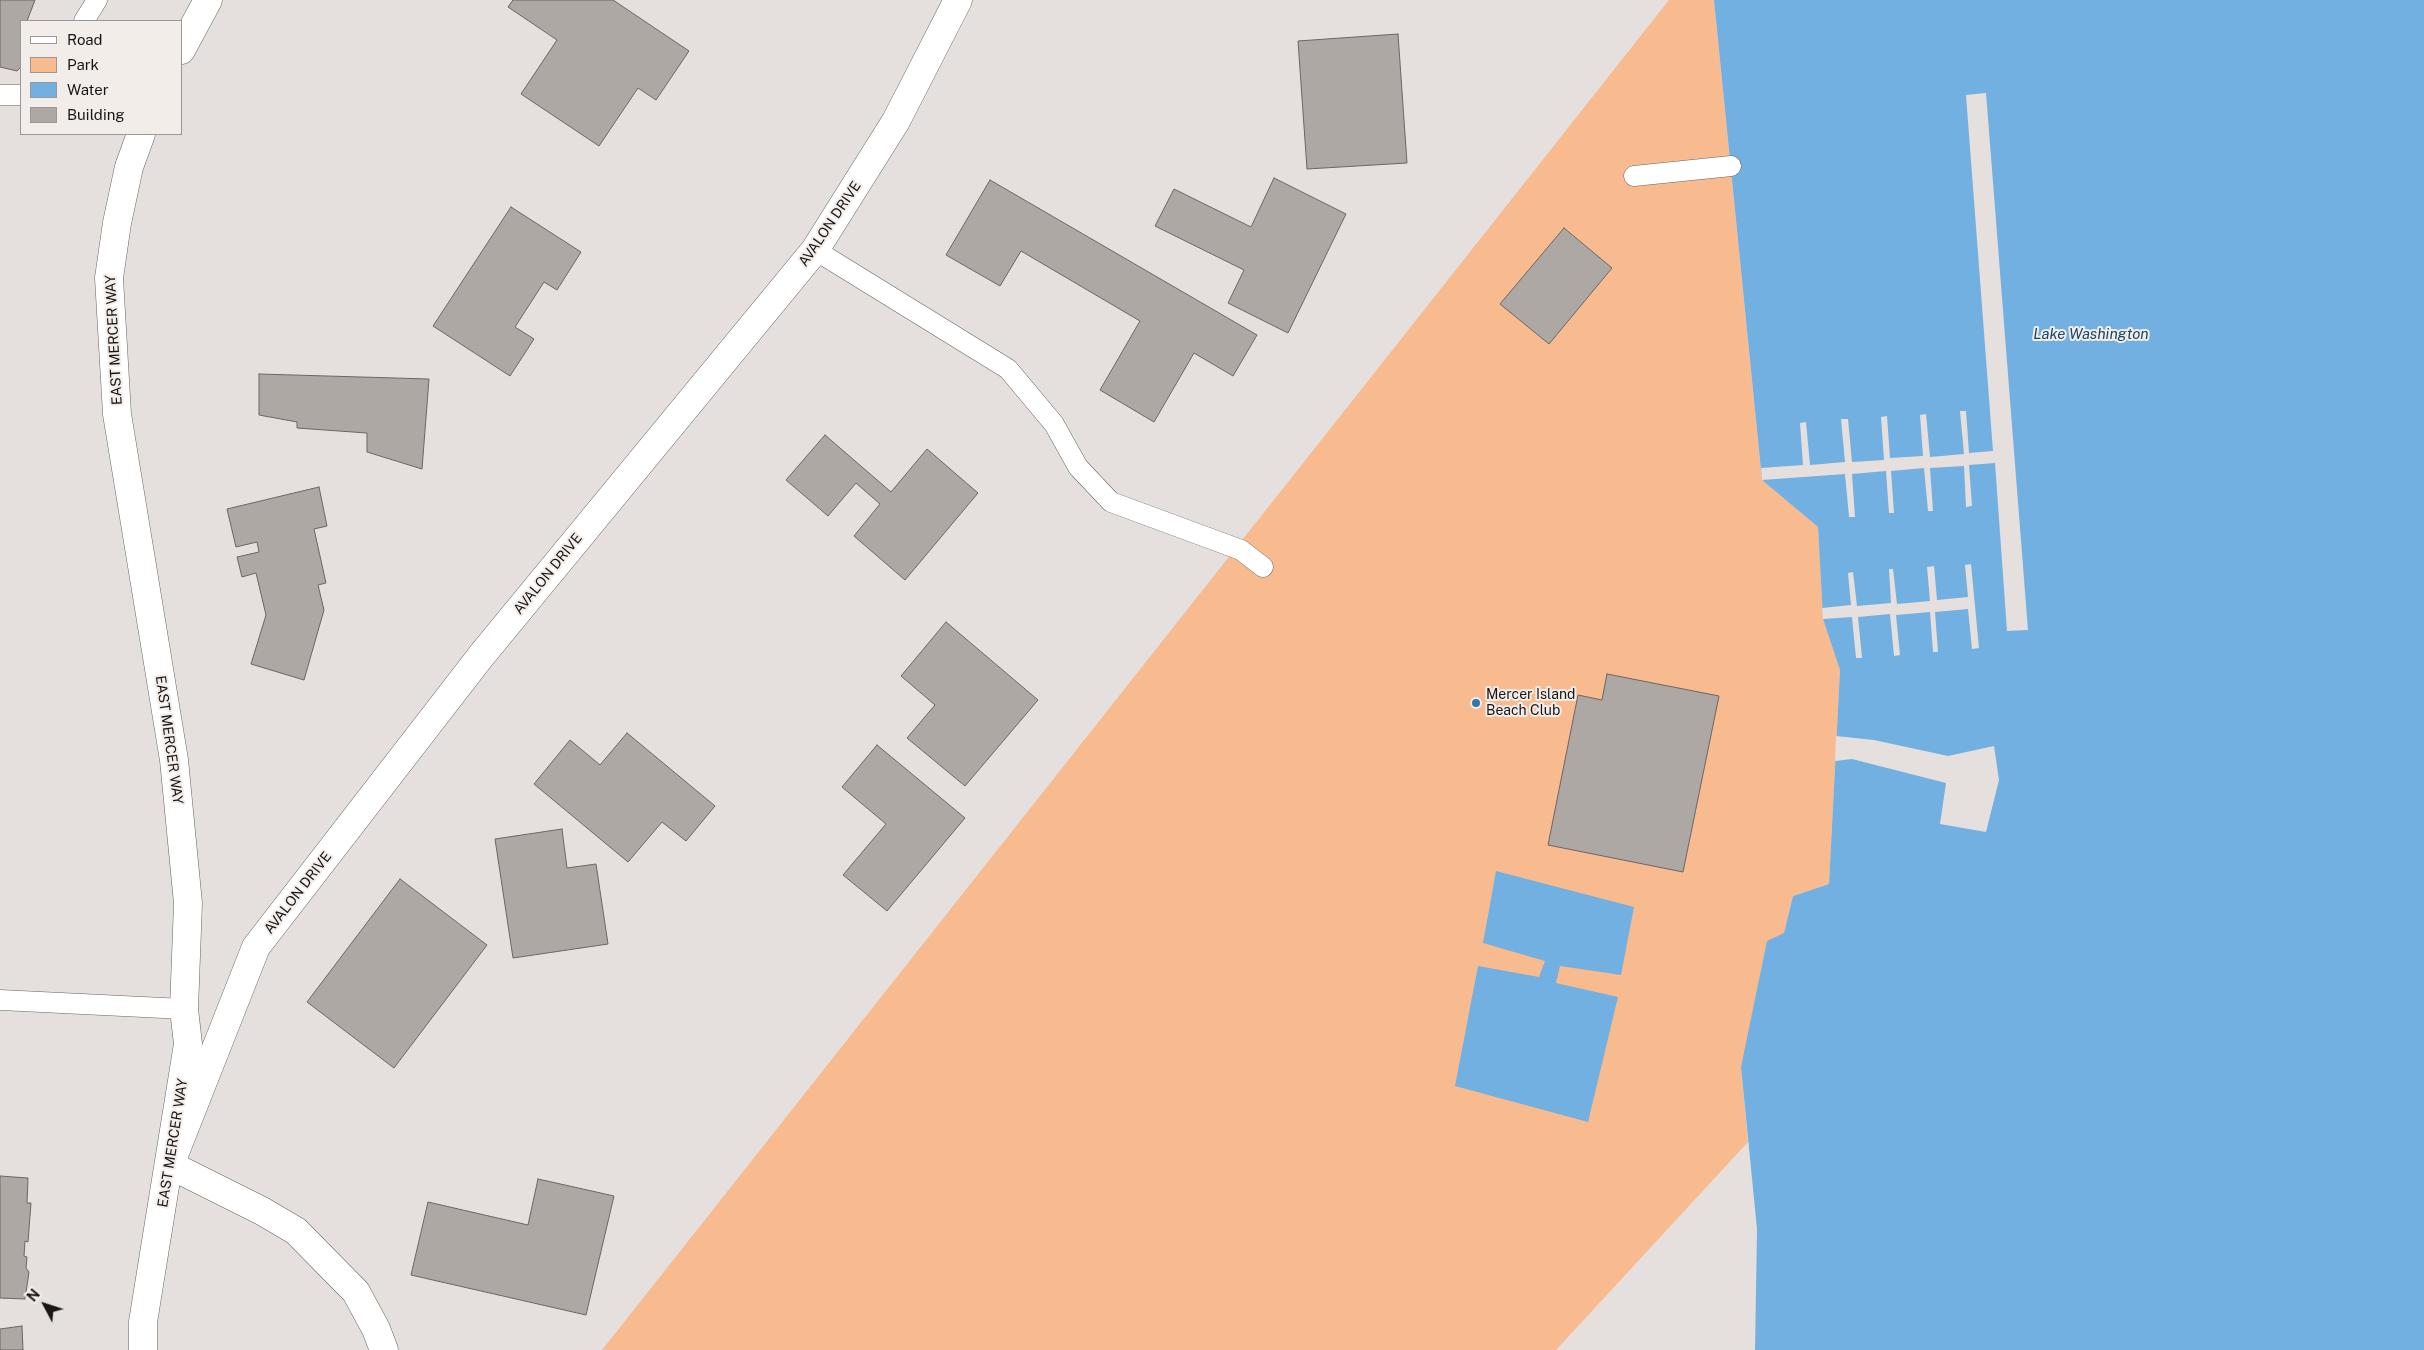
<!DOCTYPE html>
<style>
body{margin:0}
#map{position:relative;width:2424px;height:1350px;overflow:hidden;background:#e5e0dd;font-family:"Public Sans",sans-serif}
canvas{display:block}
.legend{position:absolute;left:20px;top:20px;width:162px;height:115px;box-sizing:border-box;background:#f3edea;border:1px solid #9b9795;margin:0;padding:6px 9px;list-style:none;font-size:15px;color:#181615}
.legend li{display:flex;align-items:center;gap:10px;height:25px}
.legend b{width:25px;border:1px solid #9b9795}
.north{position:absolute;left:20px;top:1280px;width:50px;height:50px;-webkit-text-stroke:4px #f3edea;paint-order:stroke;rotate:310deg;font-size:14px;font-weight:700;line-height:20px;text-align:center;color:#181615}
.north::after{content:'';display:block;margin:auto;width:18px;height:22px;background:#181615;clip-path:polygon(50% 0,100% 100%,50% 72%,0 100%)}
</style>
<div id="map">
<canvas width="2424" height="1350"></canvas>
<ul class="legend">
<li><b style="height:6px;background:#fff"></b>Road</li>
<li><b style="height:14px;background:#f8bb90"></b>Park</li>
<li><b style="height:14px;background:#72b0e1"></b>Water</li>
<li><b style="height:14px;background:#ada8a4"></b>Building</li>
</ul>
<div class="north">N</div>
</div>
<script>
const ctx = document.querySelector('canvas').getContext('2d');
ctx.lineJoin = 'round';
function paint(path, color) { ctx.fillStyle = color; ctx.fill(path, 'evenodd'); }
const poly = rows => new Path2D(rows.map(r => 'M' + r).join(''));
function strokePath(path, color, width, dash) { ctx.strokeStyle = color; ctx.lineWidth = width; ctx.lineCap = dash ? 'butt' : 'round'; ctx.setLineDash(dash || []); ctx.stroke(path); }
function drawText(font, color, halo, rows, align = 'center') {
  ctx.font = font + ' "Public Sans",sans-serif'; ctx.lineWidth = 4; ctx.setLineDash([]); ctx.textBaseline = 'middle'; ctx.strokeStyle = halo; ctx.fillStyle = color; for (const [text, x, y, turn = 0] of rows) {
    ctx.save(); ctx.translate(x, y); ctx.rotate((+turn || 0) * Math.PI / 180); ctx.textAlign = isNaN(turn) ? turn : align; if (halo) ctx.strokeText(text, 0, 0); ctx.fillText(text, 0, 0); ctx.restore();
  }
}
paint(poly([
 [1669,0,1714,0,1762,480,1818,527,1823,619,1840,670,1829,884,1793,896,1784,933,1741,1067,1748,1142,1556,1350,602,1350]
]), '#f8bb90');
paint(poly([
 [1714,0,2424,0,2424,1350,1755,1350,1757,1229,1741,1067,1767,941,1784,933,1793,896,1829,884,1840,670,1823,619,1818,527,1762,480],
 [1496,871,1634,907,1621,975,1560,966,1556,983,1618,997,1588,1122,1455,1086,1478,966,1539,977,1545,961,1483,943]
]), '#72b0e1');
paint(poly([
 [1986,93,2028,630,2007,631,1995,463,1969,465,1972,506,1966,507,1964,466,1930,468,1933,511,1928,511,1924,468,1891,471,1894,513,1889,513,1886,471,1852,474,1855,517,1849,517,1845,474,1762,480,1761,468,1803,465,1800,423,1806,422,1810,465,1845,462,1841,419,1848,419,1852,462,1884,460,1881,417,1887,416,1890,458,1923,456,1920,415,1926,414,1930,457,1964,454,1960,411,1966,411,1969,453,1993,451,1966,95],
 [1971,564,1979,648,1972,649,1968,609,1935,612,1938,652,1933,652,1930,612,1896,615,1900,655,1894,656,1890,614,1858,617,1862,658,1856,658,1852,617,1823,619,1822,608,1851,605,1848,573,1853,572,1857,606,1891,603,1889,569,1893,569,1897,604,1930,601,1927,567,1934,566,1937,600,1968,597,1965,565],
 [1836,736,1874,740,1948,756,1994,746,1999,780,1986,832,1940,824,1946,783,1852,759,1835,761]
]), '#e5e0dd');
const building = poly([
 [0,0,35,0,27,21,21,21,21,67,17,71,0,67,0,0],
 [513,0,613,0,689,51,656,100,638,88,599,146,521,94,557,40,508,7,513,0],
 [1398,34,1407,163,1307,169,1298,41,1398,34],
 [1274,178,1346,214,1288,333,1228,303,1244,270,1155,226,1174,189,1251,227,1274,178],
 [990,180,1257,335,1233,376,1194,353,1154,422,1100,390,1140,321,1021,251,1000,286,946,255,990,180],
 [511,207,581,252,557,290,544,282,515,327,534,339,510,376,433,326,511,207],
 [1564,228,1612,268,1549,344,1500,304,1564,228],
 [259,374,429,379,422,469,367,452,367,433,297,428,297,422,259,415,259,374],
 [825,435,891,492,927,449,978,493,905,580,854,536,880,504,856,483,828,516,786,480,825,435],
 [319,487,327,526,314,529,326,583,318,585,324,610,304,680,251,664,266,615,256,573,242,577,237,557,259,552,257,542,236,547,227,509,319,487],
 [946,622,1038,700,965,786,907,738,935,705,901,676,946,622],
 [1607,674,1719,696,1683,872,1548,845,1578,695,1602,700,1607,674],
 [627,733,715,806,686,841,662,822,628,862,534,784,570,740,600,765,627,733],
 [877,745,965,818,887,911,843,875,886,824,842,787,877,745],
 [562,829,567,868,596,864,608,944,513,958,495,839,562,829],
 [400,879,487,945,394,1068,307,1002,400,879],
 [0,1176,28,1178,27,1203,31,1203,28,1242,25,1241,24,1256,27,1257,26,1268,29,1272,25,1299,0,1298,0,1176],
 [538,1179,614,1196,586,1315,411,1275,428,1202,528,1225,538,1179],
 [22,1326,23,1350,0,1350,0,1329,22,1326]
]);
paint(building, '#ada8a4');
strokePath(building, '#6b6663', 1);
const service = poly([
 [84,21,97,0],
 [0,95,21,95],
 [1634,176,1731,166],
 [815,250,1008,369,1054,424,1078,467,1111,502,1241,550,1263,567],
 [0,1000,184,1009]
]);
const minor = poly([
 [384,1350,376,1329,356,1292,296,1231,262,1211,170,1165,256,947,481,656,815,250,896,121,958,0]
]);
const tertiary = poly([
 [181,50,208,0],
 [141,134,129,167,117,223,109,278,117,414,174,760,188,903,184,1009,188,1044,143,1322,143,1350]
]);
strokePath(service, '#686461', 21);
strokePath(minor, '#686461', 29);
strokePath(tertiary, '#686461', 29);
strokePath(service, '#fff', 20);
strokePath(minor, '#fff', 28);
strokePath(tertiary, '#fff', 28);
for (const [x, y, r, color] of [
 [1476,703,5,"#2f78ac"]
]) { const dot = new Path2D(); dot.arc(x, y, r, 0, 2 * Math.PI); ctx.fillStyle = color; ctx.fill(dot); strokePath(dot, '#f3edea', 2); }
drawText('14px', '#181615', '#f3edea', [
 ["AVALON DRIVE",830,224,-56],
 ["EAST MERCER WAY",114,340,-93],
 ["AVALON DRIVE",548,574,-51],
 ["EAST MERCER WAY",169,740,82],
 ["AVALON DRIVE",298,893,-52],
 ["EAST MERCER WAY",173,1143,-81]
]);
drawText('14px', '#181615', '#f3edea', [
 ["Mercer Island",1486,695],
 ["Beach Club",1486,711]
], 'left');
drawText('italic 15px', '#164566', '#f3edea', [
 ["Lake Washington",2091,334]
]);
</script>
